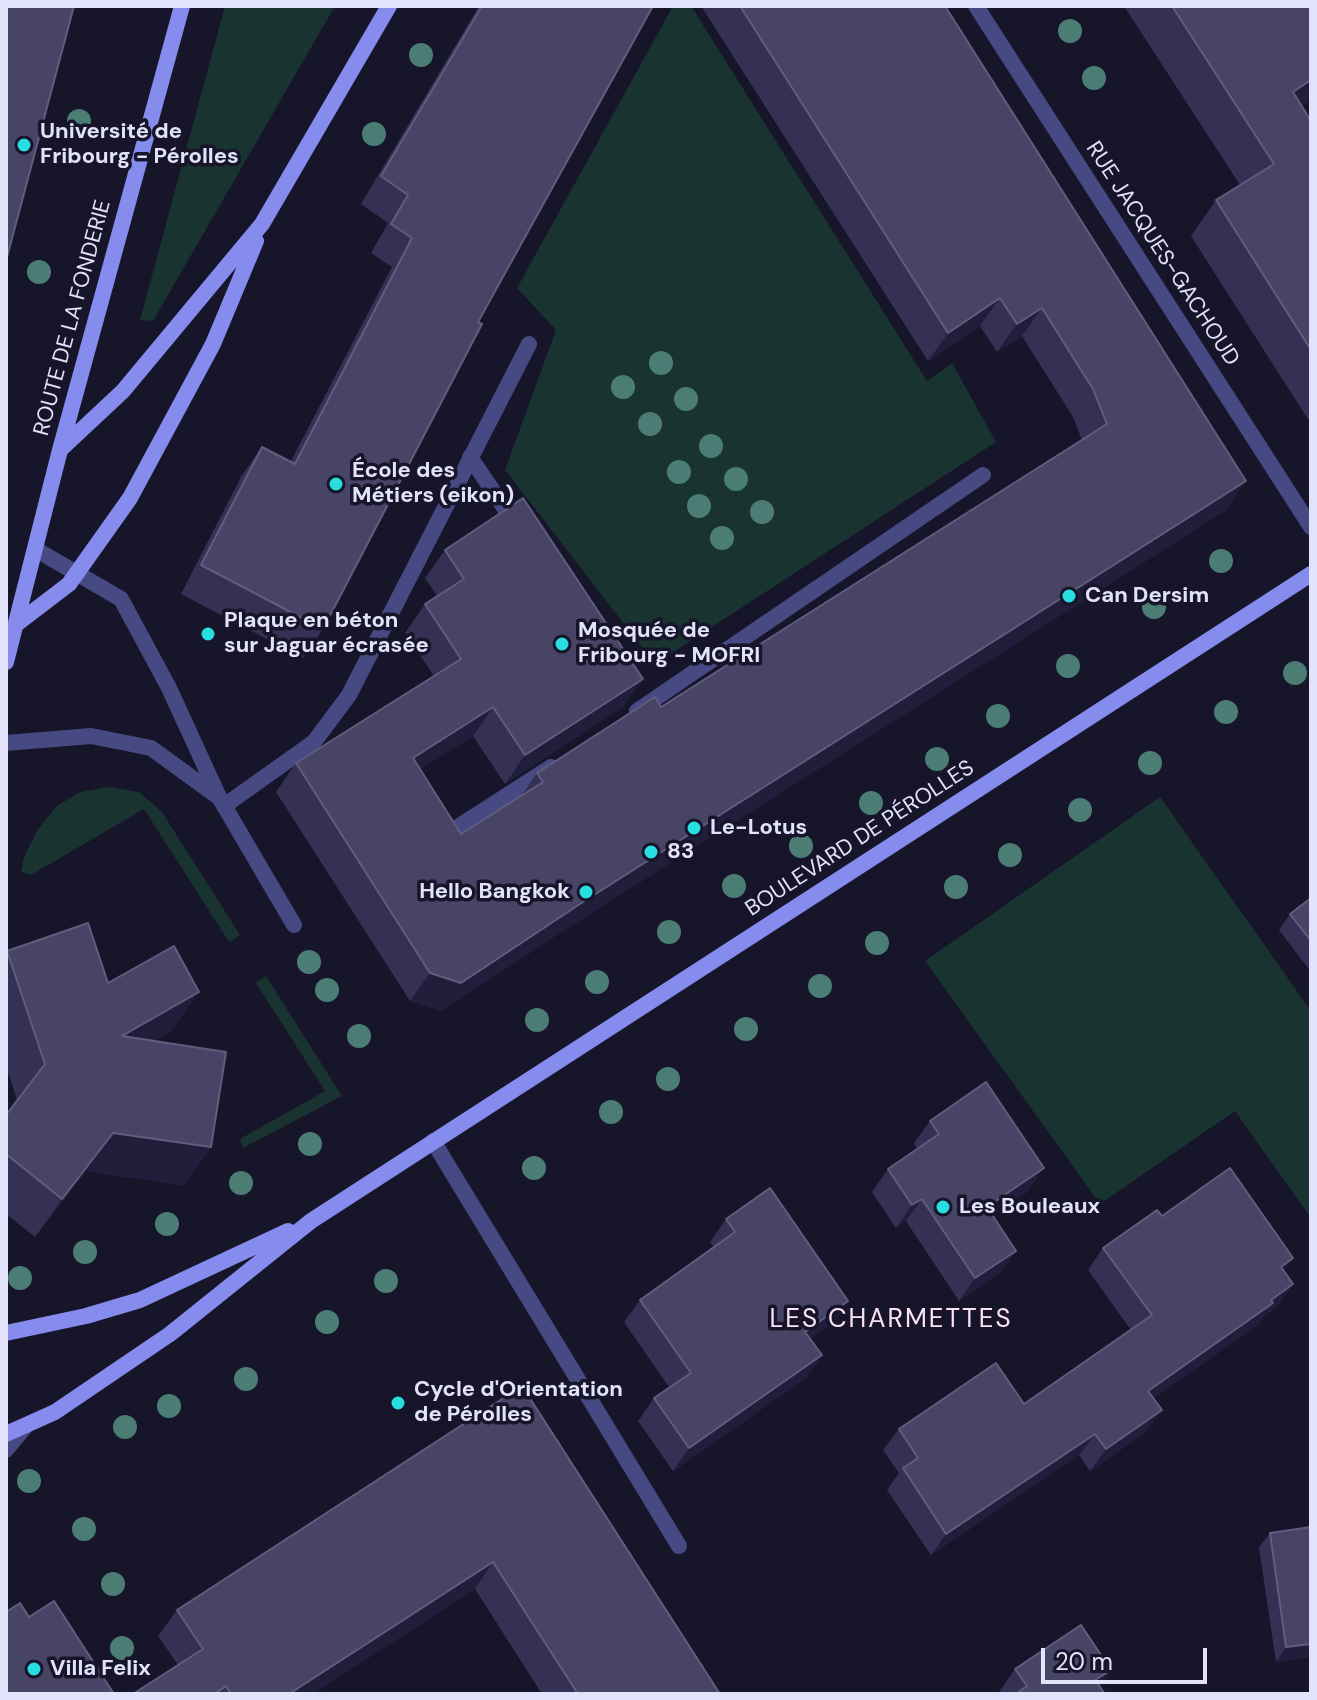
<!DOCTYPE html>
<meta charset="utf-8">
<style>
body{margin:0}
#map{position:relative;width:1317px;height:1700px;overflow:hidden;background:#17152a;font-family:"DM Sans",sans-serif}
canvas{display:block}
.frame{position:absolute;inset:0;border:8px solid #e3e2fb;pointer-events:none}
.scale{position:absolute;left:1041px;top:1648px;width:166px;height:36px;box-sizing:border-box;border:4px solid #e3e2fb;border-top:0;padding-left:10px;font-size:24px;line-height:28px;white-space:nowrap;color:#e3e2fb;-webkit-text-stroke:6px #17152a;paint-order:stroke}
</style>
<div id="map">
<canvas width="1317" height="1700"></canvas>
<div class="frame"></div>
<div class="scale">20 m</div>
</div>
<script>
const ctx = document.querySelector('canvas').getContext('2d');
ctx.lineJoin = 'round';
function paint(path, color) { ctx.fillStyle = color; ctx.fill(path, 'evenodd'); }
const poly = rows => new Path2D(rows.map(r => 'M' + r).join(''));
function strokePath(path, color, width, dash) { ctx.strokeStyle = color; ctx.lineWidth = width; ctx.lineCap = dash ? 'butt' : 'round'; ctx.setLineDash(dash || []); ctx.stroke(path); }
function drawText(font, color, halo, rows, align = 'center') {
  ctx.font = font + ' "DM Sans",sans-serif'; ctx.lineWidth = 7; ctx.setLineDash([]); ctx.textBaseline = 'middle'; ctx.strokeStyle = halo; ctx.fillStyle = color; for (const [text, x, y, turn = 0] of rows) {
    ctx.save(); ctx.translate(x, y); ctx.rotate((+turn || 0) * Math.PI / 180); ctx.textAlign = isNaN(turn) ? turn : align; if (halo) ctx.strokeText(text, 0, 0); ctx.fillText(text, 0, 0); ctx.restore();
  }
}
paint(poly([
 [225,6,335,6,153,321,140,320],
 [673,6,691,6,927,381,952,363,996,442,655,664,505,470,556,330,517,288],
 [109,787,139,792,162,812,240,935,229,942,144,809,31,875,21,872,24,857,38,829,57,806,80,792],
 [1160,797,1311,1011,1311,1218,1235,1111,1100,1204,925,961],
 [266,976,342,1096,243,1148,240,1139,325,1091,256,983]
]), '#193330');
strokePath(poly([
 [470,457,516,525],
 [637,711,983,475],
 [224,806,314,742,349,695,529,344],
 [458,827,551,767],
 [6,1450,25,1427]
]), '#474a82', 16);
strokePath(poly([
 [976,6,1311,527],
 [35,549,121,599,169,688,219,797,294,925],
 [6,743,91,736,151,748,217,796],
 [433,1141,679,1546]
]), '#474a82', 16);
strokePath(poly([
 [61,449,123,391,262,224,389,6],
 [18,623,69,584,130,498,213,344,256,241],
 [6,662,60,450,182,6],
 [6,1333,86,1316,140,1300,288,1231],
 [6,1434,55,1412,170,1334,311,1221,1311,574]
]), '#868cee', 16);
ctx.fillStyle = '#4b7d75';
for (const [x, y] of [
 [1070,31],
 [421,55],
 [1094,78],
 [79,121],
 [374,134],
 [39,272],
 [661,363],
 [623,387],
 [686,399],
 [650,424],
 [711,446],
 [679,472],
 [736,479],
 [699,506],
 [762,512],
 [722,538],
 [1221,561],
 [1154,607],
 [1068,666],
 [1295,673],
 [1226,712],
 [998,716],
 [937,759],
 [1150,763],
 [871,803],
 [1080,810],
 [801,846],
 [1010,855],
 [734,886],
 [956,887],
 [669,932],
 [877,943],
 [309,962],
 [597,982],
 [820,986],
 [327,990],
 [537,1020],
 [746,1029],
 [359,1036],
 [668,1079],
 [611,1112],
 [310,1144],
 [534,1168],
 [241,1183],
 [167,1224],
 [85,1252],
 [20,1278],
 [386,1281],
 [327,1322],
 [246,1379],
 [169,1406],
 [125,1427],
 [29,1481],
 [84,1529],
 [113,1584],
 [122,1648]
]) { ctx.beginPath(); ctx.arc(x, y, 12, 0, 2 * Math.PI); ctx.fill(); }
paint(poly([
 [479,6,653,6,478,322,323,629,303,658,181,594,242,475,262,447,291,461,392,267,371,253,388,223,361,204],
 [701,6,945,6,1226,510,566,929,441,1011,410,1001,276,792,296,763,434,676,405,633,425,604,437,596,425,578,445,550,643,679,623,707,505,784,473,736,420,769,461,834,521,796,537,773,661,707,1082,440,1073,417,1022,336,997,352,980,326,928,361],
 [1124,6,1311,6,1311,100,1301,106,1311,121,1311,424,1191,236,1216,200,1240,185],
 [1311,898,1311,972,1279,930,1290,914],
 [7,951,108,983,172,1030,154,1041,211,1147,184,1185,86,1171,35,1237,6,1214,6,1115,17,1100,6,1066,6,952],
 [930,1121,1028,1191,993,1215,1016,1251,1000,1273,959,1301,906,1221,896,1228,872,1192,888,1169,917,1149,914,1143],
 [1162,1216,1284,1272,1278,1306,1264,1316,1258,1325,1153,1398,1146,1432,1090,1471,1079,1455,931,1555,887,1490,899,1473,883,1450,899,1429,1024,1404,1131,1330,1088,1270,1103,1248],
 [726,1219,833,1323,810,1339,822,1355,806,1378,673,1471,638,1421,654,1398,669,1387,624,1322,640,1300,714,1247,710,1242],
 [522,1386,720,1694,542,1694,475,1589,312,1694,133,1694,178,1665,158,1636,177,1610],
 [1270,1533,1311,1657,1276,1662,1259,1547],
 [1015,1669,1111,1670,1100,1686,1105,1694,1001,1694,999,1692]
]), '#353155');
paint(poly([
 [1311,80,1311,100,1268,128,1293,92],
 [1000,298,980,326,928,361,948,333],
 [1042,308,1022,336,997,352,1017,324],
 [1246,481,1226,510,566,929,441,1011,410,1001,430,973,586,900],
 [643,679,623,707,505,784,525,755],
 [493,707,473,736,393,786,413,758],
 [199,992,172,1030,95,1075,122,1036],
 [113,1133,211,1147,184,1185,86,1171,35,1237,62,1199],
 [1044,1168,1028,1191,971,1230,987,1207],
 [922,1199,906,1221,896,1228,912,1205],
 [1016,1251,1000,1273,959,1301,975,1278],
 [1293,1258,1278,1280,1281,1267],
 [1293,1284,1278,1306,1264,1316,1258,1325,1133,1413,1148,1391],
 [848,1301,833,1323,789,1355,805,1332],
 [822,1355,806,1378,673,1471,689,1448],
 [1162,1410,1146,1432,1090,1471,1106,1449],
 [1095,1434,1079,1455,931,1555,946,1534],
 [493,1562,475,1589,312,1694,289,1694],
 [1311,1644,1311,1657,1276,1662,1286,1647],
 [1111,1670,1095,1693,1095,1680]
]), '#211e3c');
const building = poly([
 [6,6,74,6,6,261,6,6],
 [482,6,653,6,478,322,482,324,323,629,201,565,262,447,295,464,412,238,391,224,408,195,381,176,482,6],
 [740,6,945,6,1246,481,586,900,461,983,430,973,296,763,461,659,425,604,464,579,445,550,523,498,643,679,525,755,493,707,413,758,461,834,543,782,537,773,655,697,661,707,1107,424,1093,389,1042,308,1017,324,1000,298,948,333,740,6],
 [1172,6,1311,6,1311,80,1293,92,1311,121,1311,350,1216,200,1274,164,1172,6],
 [1311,898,1311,941,1290,914,1311,898],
 [88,923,108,983,174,946,199,992,122,1036,226,1052,211,1147,113,1133,62,1199,6,1154,6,1115,45,1064,7,951,88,923],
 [986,1082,1044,1168,987,1207,1016,1251,975,1278,922,1199,912,1205,888,1169,939,1134,930,1121,986,1082],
 [1230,1168,1293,1258,1281,1267,1293,1284,1271,1300,1273,1303,1148,1391,1162,1410,1106,1449,1095,1434,946,1534,903,1468,918,1458,899,1429,996,1363,1024,1404,1152,1315,1103,1248,1157,1210,1162,1216,1230,1168],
 [770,1188,848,1301,805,1332,822,1355,689,1448,654,1398,691,1373,640,1300,735,1232,726,1219,770,1188],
 [522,1386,720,1694,578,1694,493,1562,289,1694,231,1694,226,1686,214,1694,133,1694,203,1649,177,1610,522,1386],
 [1311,1527,1311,1644,1286,1647,1270,1533,1311,1527],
 [54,1601,114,1694,6,1694,6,1612,20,1603,29,1617,54,1601],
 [1081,1625,1111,1670,1095,1680,1105,1694,1016,1694,1027,1686,1015,1669,1081,1625]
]);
paint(building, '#484466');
strokePath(building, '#605d7e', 2);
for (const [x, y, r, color] of [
 [24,145,8,"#28dee0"],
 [336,484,8,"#28dee0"],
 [1069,596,8,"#28dee0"],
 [208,634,8,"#28dee0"],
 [562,644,8,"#28dee0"],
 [694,828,8,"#28dee0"],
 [651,852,8,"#28dee0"],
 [586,892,8,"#28dee0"],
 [943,1207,8,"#28dee0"],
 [398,1403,8,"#28dee0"],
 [34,1669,8,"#28dee0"]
]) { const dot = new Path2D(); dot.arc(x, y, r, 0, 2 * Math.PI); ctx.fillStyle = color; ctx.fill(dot); strokePath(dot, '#17152a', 3); }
drawText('bold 22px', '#e3e2fb', '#17152a', [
 ["Université de",40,132],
 ["Fribourg - Pérolles",40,157],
 ["École des",352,471],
 ["Métiers (eikon)",352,496],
 ["Can Dersim",1085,596],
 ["Plaque en béton",224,621],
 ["sur Jaguar écrasée",224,646],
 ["Mosquée de",578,631],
 ["Fribourg - MOFRI",578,656],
 ["Le-Lotus",710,828],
 ["83",667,852],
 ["Hello Bangkok",570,892,"right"],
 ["Les Bouleaux",959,1207],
 ["Cycle d'Orientation",414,1390],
 ["de Pérolles",414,1415],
 ["Villa Felix",50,1669]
], 'left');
drawText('22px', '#e3e2fb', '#17152a', [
 ["RUE JACQUES-GACHOUD",1162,254,57],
 ["ROUTE DE LA FONDERIE",73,318,-75],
 ["BOULEVARD DE PÉROLLES",860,839,-33]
]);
ctx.letterSpacing = '2px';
drawText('26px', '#fbe4f5', '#17152a', [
 ["LES CHARMETTES",891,1320]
]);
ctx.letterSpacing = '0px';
</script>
